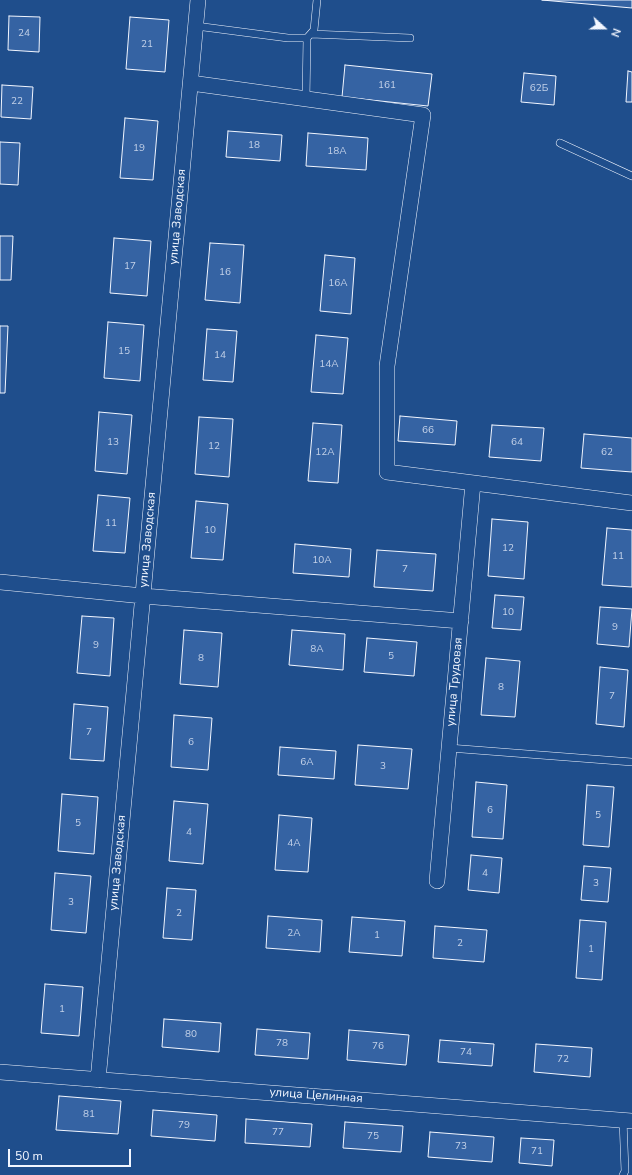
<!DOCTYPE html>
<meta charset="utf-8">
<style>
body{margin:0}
#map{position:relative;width:632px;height:1175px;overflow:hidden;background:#1f4e8c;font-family:"Nunito Sans",sans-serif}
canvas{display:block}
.north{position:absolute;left:584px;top:8px;width:40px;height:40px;-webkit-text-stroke:3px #1f4e8c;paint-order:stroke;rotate:111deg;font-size:11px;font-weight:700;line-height:16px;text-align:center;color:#f2f6ff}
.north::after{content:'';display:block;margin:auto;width:14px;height:18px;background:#f2f6ff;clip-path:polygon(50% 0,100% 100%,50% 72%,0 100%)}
.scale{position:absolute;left:8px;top:1149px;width:123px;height:18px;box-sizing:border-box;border:2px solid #f2f6ff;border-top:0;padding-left:5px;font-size:12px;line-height:14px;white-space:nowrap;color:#f2f6ff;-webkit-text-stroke:3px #1f4e8c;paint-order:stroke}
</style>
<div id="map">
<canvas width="632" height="1175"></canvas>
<div class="north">N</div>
<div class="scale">50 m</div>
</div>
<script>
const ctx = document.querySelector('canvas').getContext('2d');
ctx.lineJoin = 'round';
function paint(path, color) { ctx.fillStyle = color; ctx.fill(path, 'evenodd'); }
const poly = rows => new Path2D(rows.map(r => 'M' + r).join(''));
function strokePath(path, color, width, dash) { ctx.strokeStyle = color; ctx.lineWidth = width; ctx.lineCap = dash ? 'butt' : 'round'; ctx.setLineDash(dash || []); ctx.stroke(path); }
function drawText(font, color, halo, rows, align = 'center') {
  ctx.font = font + ' "Nunito Sans",sans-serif'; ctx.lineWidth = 3; ctx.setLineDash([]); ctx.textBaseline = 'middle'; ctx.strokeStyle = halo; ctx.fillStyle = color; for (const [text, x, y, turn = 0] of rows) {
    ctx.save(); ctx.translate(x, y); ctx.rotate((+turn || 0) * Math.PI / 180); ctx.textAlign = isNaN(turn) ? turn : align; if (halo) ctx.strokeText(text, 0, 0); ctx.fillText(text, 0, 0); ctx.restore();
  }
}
const building = poly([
 [542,0,632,0,632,8,542,0],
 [9,16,40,17,39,52,8,50,9,16],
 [130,17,169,20,165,72,126,69,130,17],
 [345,65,432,74,428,106,342,97,345,65],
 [628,71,632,72,632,102,626,102,628,71],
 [524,73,556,76,554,105,521,102,524,73],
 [2,85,33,87,31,119,1,117,2,85],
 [125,118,158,121,153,180,120,178,125,118],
 [228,131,282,135,280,161,226,157,228,131],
 [308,133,368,138,366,170,306,166,308,133],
 [0,142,20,143,18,185,0,184,0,142],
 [0,236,13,236,11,280,0,280,0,236],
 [114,238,151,241,147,296,110,293,114,238],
 [210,243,244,245,240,303,205,300,210,243],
 [325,255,355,258,351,314,320,311,325,255],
 [108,322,144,325,140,381,104,378,108,322],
 [0,326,8,326,5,393,0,393,0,326],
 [207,329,237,331,233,382,203,380,207,329],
 [316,335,348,338,343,394,311,392,316,335],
 [99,412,132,415,127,474,95,471,99,412],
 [400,416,457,421,455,445,398,441,400,416],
 [199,417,233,419,229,477,195,474,199,417],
 [313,423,342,425,338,483,308,481,313,423],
 [492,425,544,428,541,461,489,457,492,425],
 [584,434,632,438,632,472,581,468,584,434],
 [98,495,130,498,125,553,93,551,98,495],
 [196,501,228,504,223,560,191,558,196,501],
 [492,519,528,522,524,579,488,576,492,519],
 [607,528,632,530,632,587,602,585,607,528],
 [295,544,351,549,349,577,293,573,295,544],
 [377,550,436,554,433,591,374,587,377,550],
 [495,595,524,597,521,630,492,628,495,595],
 [600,607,632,609,629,647,597,644,600,607],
 [82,616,114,618,110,676,77,673,82,616],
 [184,630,222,633,218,687,180,684,184,630],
 [292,630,345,634,343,670,289,665,292,630],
 [367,638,417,642,414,676,364,672,367,638],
 [486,658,520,661,515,717,481,715,486,658],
 [600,667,628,670,624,727,596,724,600,667],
 [74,704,108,707,104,761,70,759,74,704],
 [174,715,212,718,208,770,171,767,174,715],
 [358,745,412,749,408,789,355,785,358,745],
 [280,747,336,751,334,779,278,775,280,747],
 [476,782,507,785,503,839,472,837,476,782],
 [587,785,614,787,609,847,583,845,587,785],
 [62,794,98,797,94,854,58,851,62,794],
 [174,801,208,804,203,864,169,861,174,801],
 [279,815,312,818,308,872,275,870,279,815],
 [471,855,502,858,499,893,468,890,471,855],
 [584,866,611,868,608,902,581,900,584,866],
 [55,873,91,876,86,933,51,930,55,873],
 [167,888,196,890,192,940,163,938,167,888],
 [268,916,322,920,320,952,266,948,268,916],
 [352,917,405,921,402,956,349,952,352,917],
 [580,920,606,922,602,980,576,978,580,920],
 [435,926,487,930,484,962,433,958,435,926],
 [45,984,83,987,79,1036,41,1033,45,984],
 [164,1019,221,1023,219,1052,162,1047,164,1019],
 [257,1029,310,1033,308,1059,255,1055,257,1029],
 [349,1030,409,1035,406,1065,347,1060,349,1030],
 [440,1040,494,1044,492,1066,438,1062,440,1040],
 [536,1044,592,1048,590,1077,534,1072,536,1044],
 [59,1096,121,1101,118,1134,56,1130,59,1096],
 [153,1110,217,1115,215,1141,151,1136,153,1110],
 [246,1119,312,1124,310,1147,245,1143,246,1119],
 [345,1122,403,1126,401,1152,343,1148,345,1122],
 [430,1132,494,1137,492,1162,428,1157,430,1132],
 [521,1138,554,1140,552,1166,519,1163,521,1138]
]);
paint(building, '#3563a3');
strokePath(building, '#f2f6ff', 1);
const service = poly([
 [196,26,288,38,307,38,314,30,317,0],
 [311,34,410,38],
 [306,99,307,38],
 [560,143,632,176],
 [449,748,632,762],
 [623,1120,625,1171,623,1175]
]);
const minor = poly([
 [191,83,423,115,387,366,387,472,632,503],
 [0,582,143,596,461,621],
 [437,881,473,483],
 [0,1072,632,1121],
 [98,1080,198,0]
]);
strokePath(service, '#f2f6ff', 8);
strokePath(minor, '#f2f6ff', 16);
strokePath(service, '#1f4e8c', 7);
strokePath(minor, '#1f4e8c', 15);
drawText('10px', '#c3d1e8', null, [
 ["24",24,34],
 ["21",147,45],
 ["161",387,86],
 ["62Б",539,89],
 ["22",17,102],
 ["18",254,146],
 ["19",139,149],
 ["18А",337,152],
 ["17",130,267],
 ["16",225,273],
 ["16А",338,284],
 ["15",124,352],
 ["14",220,356],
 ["14А",329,365],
 ["66",428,431],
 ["13",113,443],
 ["64",517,443],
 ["12",214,447],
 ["12А",325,453],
 ["62",607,453],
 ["11",111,524],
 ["10",210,531],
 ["12",508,549],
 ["11",618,557],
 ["10А",322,561],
 ["7",405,570],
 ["10",508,613],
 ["9",615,628],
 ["9",96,646],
 ["8А",317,650],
 ["5",391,657],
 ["8",201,659],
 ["8",501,688],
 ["7",612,697],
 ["7",89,733],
 ["6",191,743],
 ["6А",307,763],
 ["3",383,767],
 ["6",490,811],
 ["5",598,816],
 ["5",78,824],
 ["4",189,833],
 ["4А",294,844],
 ["4",485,874],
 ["3",596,884],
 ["3",71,903],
 ["2",179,914],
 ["2А",294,934],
 ["1",377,936],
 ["2",460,944],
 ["1",591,950],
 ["1",62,1010],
 ["80",191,1035],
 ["78",282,1044],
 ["76",378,1047],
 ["74",466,1053],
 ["72",563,1060],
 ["81",89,1115],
 ["79",184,1126],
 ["77",278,1133],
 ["75",373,1137],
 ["73",461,1147],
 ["71",537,1152]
]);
drawText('12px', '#f2f6ff', '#1f4e8c', [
 ["улица Заводская",178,217,-85],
 ["улица Заводская",148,540,-85],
 ["улица Трудовая",455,682,-85],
 ["улица Заводская",118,863,-85],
 ["улица Целинная",316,1096,4]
]);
</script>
